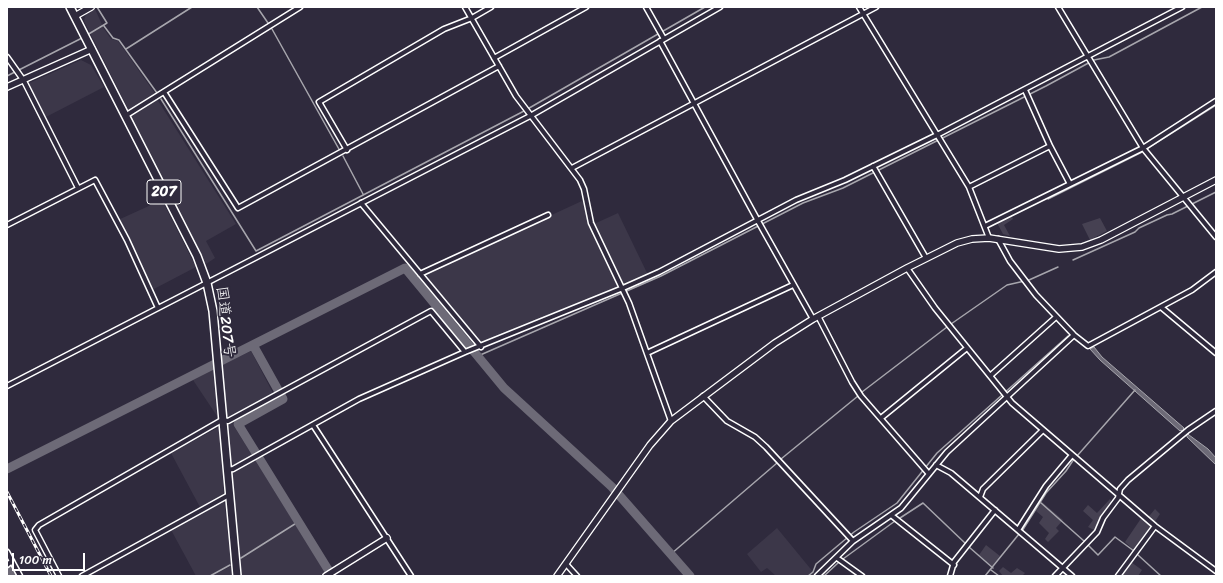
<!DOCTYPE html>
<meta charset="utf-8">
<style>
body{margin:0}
#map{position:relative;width:1223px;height:583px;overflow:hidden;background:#2f2a3d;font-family:Sriracha,sans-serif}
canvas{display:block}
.frame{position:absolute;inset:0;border:8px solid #fff;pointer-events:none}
.scale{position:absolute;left:12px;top:553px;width:73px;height:18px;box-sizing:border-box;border:2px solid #fff;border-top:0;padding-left:5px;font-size:12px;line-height:14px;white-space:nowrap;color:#fff;-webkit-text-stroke:3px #2f2a3d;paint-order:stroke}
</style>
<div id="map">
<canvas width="1223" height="583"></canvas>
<div class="frame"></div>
<div class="scale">100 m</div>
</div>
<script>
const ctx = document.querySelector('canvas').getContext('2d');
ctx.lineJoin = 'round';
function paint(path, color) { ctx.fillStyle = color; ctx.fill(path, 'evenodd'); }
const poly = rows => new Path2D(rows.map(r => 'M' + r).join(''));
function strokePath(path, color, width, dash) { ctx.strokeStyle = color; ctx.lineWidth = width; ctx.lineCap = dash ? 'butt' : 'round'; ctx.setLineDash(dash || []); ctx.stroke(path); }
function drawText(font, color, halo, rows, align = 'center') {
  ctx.font = font + ' Sriracha,"Klee One",sans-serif'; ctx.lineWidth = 4; ctx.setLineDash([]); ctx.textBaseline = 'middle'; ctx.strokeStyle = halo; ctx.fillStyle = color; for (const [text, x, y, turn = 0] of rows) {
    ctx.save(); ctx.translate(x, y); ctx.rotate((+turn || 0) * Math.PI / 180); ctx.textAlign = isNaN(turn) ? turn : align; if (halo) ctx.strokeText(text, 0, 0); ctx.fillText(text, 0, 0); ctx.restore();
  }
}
paint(poly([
 [95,9,104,29,111,39,118,41,156,95,129,111,84,21,86,14],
 [81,60,91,65,104,87,44,118,27,84],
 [157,99,236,224,206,241,215,258,206,264,130,116],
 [162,200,196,267,152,290,118,220],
 [584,200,589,224,619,287,481,345,422,275],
 [618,213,648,275,624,286,594,224],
 [251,351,274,395,227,417,222,365],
 [213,370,217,416,193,380],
 [232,423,325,572,319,576,242,576,228,425],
 [219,427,224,497,201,509,171,453],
 [224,499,231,564,208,576,196,576,170,528],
 [777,528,814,573,811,576,776,576,767,568,761,572,747,554],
 [231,566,232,576,212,576]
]), '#3c3749');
paint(poly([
 [1011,215,1013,219,1004,225,1010,236,1003,234,997,223],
 [1100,218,1107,231,1090,240,1082,224],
 [1110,499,1112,502,1101,516,1094,530,1088,527,1093,520,1083,511,1088,505,1097,513],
 [1042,502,1063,520,1056,528,1059,531,1048,542,1045,539,1049,533,1039,523,1043,517,1036,511],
 [1155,509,1160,514,1135,551,1125,542,1142,517,1146,520],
 [986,545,1000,556,992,566,979,555],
 [1131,562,1142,570,1138,576,1121,576],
 [1003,567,1011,573,1017,568,1025,573,1022,576,1003,576,999,571]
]), '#464152');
const water = poly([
 [1094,347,1102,357,1184,428,1183,429,1189,435,1208,449,1216,458,1216,465,1187,437,1187,436,1181,430,1180,431,1100,360,1090,349,1094,347]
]);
paint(water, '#6d6a77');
strokePath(water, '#a7a6ad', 1);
strokePath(poly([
 [257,7,268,23],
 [104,26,113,38,119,40,157,93],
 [272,29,340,151],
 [87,35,107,23,97,7],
 [126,49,192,7],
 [7,76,82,38],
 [161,99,256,251,524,111,705,7],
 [1148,148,1216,105],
 [343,156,363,194],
 [1048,199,1142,152],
 [1073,260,1135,232,1139,228,1167,215,1172,214,1216,192],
 [951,324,1007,285,1029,280,1058,267],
 [478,356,661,276,803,203,843,188,1046,86,1094,60,1109,57,1202,7],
 [862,392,947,327],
 [1077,456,1135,390],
 [781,459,858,396],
 [1040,502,1084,541],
 [900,518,923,503,966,544],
 [1022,531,1046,493,1066,471,1074,459],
 [1088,545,1098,555,1115,537,1134,551],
 [969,547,993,568],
 [671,554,777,463],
 [1138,555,1161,576],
 [241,558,298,522],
 [843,559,895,521],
 [991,570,999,576],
 [210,576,230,565],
 [808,576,813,572,816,564,854,532,897,503,937,453,1068,336],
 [824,576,838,563],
 [985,576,1019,534]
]), '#a7a6ad', 1.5);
strokePath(poly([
 [253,345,283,399,238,424,332,576],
 [7,469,405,268,504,388,612,487,690,576],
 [7,567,12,576]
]), '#6d6a77', 9);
const minor = poly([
 [465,7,516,96,580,180,584,189,591,223,629,303,671,421],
 [646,7,664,39],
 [859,7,969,187,989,238],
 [1058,7,1143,148,1216,237],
 [660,41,758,221,813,319],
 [7,57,24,81,78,188],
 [494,58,586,7],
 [1025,90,1050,146],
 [164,92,238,208,499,66],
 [125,116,300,7],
 [347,150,319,102,444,29,472,18,491,7],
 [873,166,926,258],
 [572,168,876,7],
 [969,187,1050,146,1070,184],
 [361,203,481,347],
 [7,225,95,180,127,240,158,308],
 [985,226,1143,148,1216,101],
 [998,239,1010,261,1036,295,1074,335,1088,346,1192,290,1216,272],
 [907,268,935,308,1012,403,1155,526,1216,571],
 [420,274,548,215],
 [1161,307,1216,353],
 [818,316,852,382,861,396,929,474],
 [647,353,793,285],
 [990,376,1056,317],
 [7,386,532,115,720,7],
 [703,396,727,421,755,437,766,447,853,541],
 [881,418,967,348],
 [313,425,411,576],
 [936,465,951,473,1072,576],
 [227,470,233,469,359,399,465,352,623,288,659,272,796,200,845,180,937,135,1182,7],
 [980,497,983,489,1043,430],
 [891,515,954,565],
 [1018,530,1046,486,1072,455],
 [7,552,20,576],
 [837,558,862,576],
 [566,564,577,576],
 [7,565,12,561],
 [59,576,35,530,39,525,222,420,228,421,431,311,465,352],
 [82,576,229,495],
 [817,576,853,541,901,508,947,452,1074,335],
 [950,576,954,562,995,510],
 [1055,576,1097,532,1103,518,1118,498,1120,489,1128,480,1188,430,1216,411],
 [1118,576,1155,526]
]);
const tertiary = poly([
 [75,16,91,7],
 [7,87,92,49],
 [326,576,387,538],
 [557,576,650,445,671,421,775,343,813,319,907,268,957,243,972,239,989,238,1059,249,1082,247,1101,240,1216,180]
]);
const trunk = poly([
 [70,7,197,256,207,283,213,311,237,576]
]);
strokePath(minor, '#fff', 7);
strokePath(tertiary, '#fff', 8);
strokePath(trunk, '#fff', 10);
strokePath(minor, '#2f2a3d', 4);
strokePath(tertiary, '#2f2a3d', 5.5);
strokePath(trunk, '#2f2a3d', 7);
const rail = poly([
 [7,492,51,576]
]);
strokePath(rail, '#fff', 3);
strokePath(rail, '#2f2a3d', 1.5, [4.5]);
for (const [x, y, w] of [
 [164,192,34]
]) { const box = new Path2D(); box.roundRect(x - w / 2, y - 12, w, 24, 3); ctx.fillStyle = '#2f2a3d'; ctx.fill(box); strokePath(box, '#fff', 1); }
drawText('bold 14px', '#fff', null, [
 ["207",164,192]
]);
drawText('15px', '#fff', '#2f2a3d', [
 ["国道207号",225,322,83]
]);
</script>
